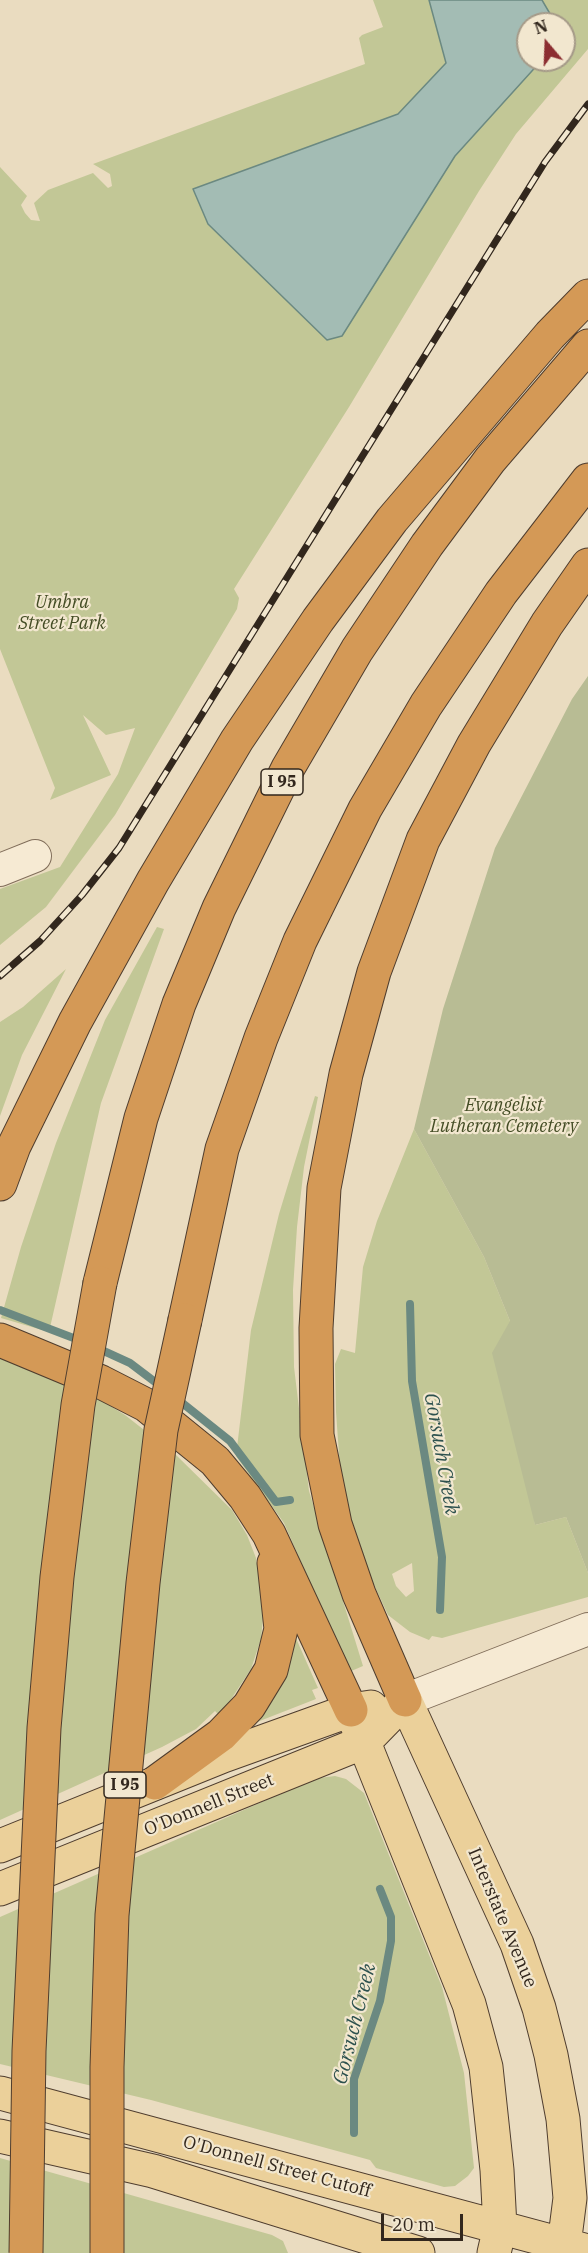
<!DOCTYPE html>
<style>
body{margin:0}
#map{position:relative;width:588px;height:2253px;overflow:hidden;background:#eadcc0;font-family:"IBM Plex Serif",serif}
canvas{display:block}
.north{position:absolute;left:516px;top:12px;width:60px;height:60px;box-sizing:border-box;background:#f2e7cf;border:2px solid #a59a88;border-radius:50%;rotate:341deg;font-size:16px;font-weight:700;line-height:24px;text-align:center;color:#32271d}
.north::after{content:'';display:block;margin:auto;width:21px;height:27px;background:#8c2e31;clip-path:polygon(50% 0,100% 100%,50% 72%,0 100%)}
.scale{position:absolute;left:381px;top:2214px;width:82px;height:27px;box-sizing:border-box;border:3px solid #32271d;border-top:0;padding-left:8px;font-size:18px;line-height:21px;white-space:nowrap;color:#32271d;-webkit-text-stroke:4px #f2e7cf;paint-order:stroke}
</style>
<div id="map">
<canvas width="588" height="2253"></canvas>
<div class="north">N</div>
<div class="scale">20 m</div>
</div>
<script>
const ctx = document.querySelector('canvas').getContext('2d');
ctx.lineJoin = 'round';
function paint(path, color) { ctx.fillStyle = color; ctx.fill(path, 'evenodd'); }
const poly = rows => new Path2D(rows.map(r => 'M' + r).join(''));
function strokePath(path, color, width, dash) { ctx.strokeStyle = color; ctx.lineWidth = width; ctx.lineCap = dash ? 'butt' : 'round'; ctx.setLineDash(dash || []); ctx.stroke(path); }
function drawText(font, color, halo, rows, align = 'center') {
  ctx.font = font + ' "IBM Plex Serif",serif'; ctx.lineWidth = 4.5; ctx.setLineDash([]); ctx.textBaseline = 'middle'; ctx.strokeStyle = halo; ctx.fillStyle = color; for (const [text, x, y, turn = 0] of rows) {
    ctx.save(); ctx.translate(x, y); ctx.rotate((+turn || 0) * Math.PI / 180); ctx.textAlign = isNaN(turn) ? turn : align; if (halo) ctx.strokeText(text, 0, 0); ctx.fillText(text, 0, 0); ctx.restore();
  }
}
paint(poly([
 [373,0,588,0,588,49,516,134,479,191,349,407,234,589,239,598,237,609,115,815,46,907,0,945,0,889,60,867,118,774,135,728,106,735,83,715,111,775,50,800,55,788,0,649,0,167,27,196,21,205,25,213,31,220,40,221,34,203,48,190,93,173,108,188,112,186,110,174,93,164,365,64,359,38,362,35,383,27],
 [528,24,564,24,564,60,528,60],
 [157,927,164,929,101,1103,49,1332,1,1318,21,1247,56,1143,105,1020],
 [66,969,22,1055,0,1116,0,1022,23,1007],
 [315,1096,318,1097,304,1167,297,1227,293,1290,294,1367,309,1491,363,1666,349,1672,284,1523,236,1456,251,1330,279,1214],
 [414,1129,484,1257,510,1321,535,1525,566,1517,588,1573,588,1597,442,1638,432,1636,429,1640,410,1632,388,1615,363,1561,349,1516,340,1468,336,1412,335,1364,341,1349,355,1353,363,1267,377,1221],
 [412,1563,414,1591,406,1597,396,1586,392,1574],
 [0,1356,76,1385,125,1415,176,1455,232,1510,247,1535,256,1558,264,1607,261,1639,251,1669,220,1716,215,1711,196,1729,162,1747,0,1820],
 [295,1636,318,1688,312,1690,316,1699,252,1724],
 [335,1776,346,1779,364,1793,442,1987,464,2073,474,2168,468,2176,455,2186,444,2187,376,2168,370,2160,151,2100,0,2064,0,1917,271,1798,319,1778],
 [0,2158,272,2235,283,2241,288,2253,0,2253]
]), '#c2c796');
paint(poly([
 [588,676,588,1573,566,1517,535,1525,492,1353,510,1321,484,1257,414,1129,443,1009,495,848,572,699]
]), '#b8bc94');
const water = poly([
 [429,0,542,0,556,24,528,24,528,60,541,61,455,156,342,336,327,340,208,224,193,189,398,114,446,63,429,0]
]);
paint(water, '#a3bcb4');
strokePath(water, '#6b8981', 1.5);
strokePath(poly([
 [410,1304,412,1381,442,1557,440,1610],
 [0,1310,84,1342],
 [95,1347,130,1363,163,1388],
 [176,1398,230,1441,276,1502,290,1500],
 [354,2133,354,2079,380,2001,391,1941,391,1917,380,1889]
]), '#6b8981', 8);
const minor = poly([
 [0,870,35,856],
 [405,1700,588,1629]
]);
const major = poly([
 [405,1700,517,1944,539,2008,551,2055,563,2119,570,2198,563,2253],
 [351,1710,469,2004,486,2067,497,2170,500,2227,494,2253],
 [0,1846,223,1756,351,1710,371,1707],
 [0,1889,364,1742,405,1700],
 [0,2093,588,2251],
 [0,2136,153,2171,418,2253]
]);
const highway = poly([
 [0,1184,14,1146,75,1022,153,881,237,740,318,620,392,520,550,335,588,296],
 [100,1283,141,1118,179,1004,219,908,288,768,357,650,427,545,490,460,588,346],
 [185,1320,222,1149,261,1038,300,941,365,809,426,705,501,593,588,480],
 [0,1340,101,1382,146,1405,215,1461,245,1497,269,1534,351,1710],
 [405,1700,359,1594,335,1524,317,1435,316,1328,324,1188,346,1074,374,972,423,840,474,744,547,624,588,565],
 [155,1783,221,1735,249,1706,271,1670,281,1629,274,1563]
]);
strokePath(minor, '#816e5a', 34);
strokePath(major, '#4f3d2e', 35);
strokePath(highway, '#4f3d2e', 35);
strokePath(minor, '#f6ead3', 32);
strokePath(major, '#ebd09a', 33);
strokePath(highway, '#d49956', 33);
const rail = poly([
 [0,976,40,941,82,895,119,848,545,162,588,104]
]);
strokePath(rail, '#32271d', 7);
strokePath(rail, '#f2e7cf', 4.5, [14]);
const highwayBridge = poly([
 [26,2253,29,2051,44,1728,57,1577,78,1405,100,1283],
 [107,2253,107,2067,112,1915,143,1583,161,1430,185,1320]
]);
strokePath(highwayBridge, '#4f3d2e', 35, []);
strokePath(highwayBridge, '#d49956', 33);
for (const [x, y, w] of [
 [282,782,42],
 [125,1785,42]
]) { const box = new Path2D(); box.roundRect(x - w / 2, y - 13, w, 26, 4.5); ctx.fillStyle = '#f2e7cf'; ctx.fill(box); strokePath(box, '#32271d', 1.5); }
drawText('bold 16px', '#32271d', null, [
 ["I 95",282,782],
 ["I 95",125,1785]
]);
drawText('italic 18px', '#444d25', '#f2e7cf', [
 ["Umbra",62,603],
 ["Street Park",62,624],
 ["Evangelist",504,1106],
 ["Lutheran Cemetery",504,1127]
]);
drawText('18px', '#32271d', '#f2e7cf', [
 ["O'Donnell Street",209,1805,-22],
 ["Interstate Avenue",502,1918,67],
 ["O'Donnell Street Cutoff",277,2167,15]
]);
drawText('italic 20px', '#2d514e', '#f2e7cf', [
 ["Gorsuch Creek",441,1454,80],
 ["Gorsuch Creek",355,2024,-76]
]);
</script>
